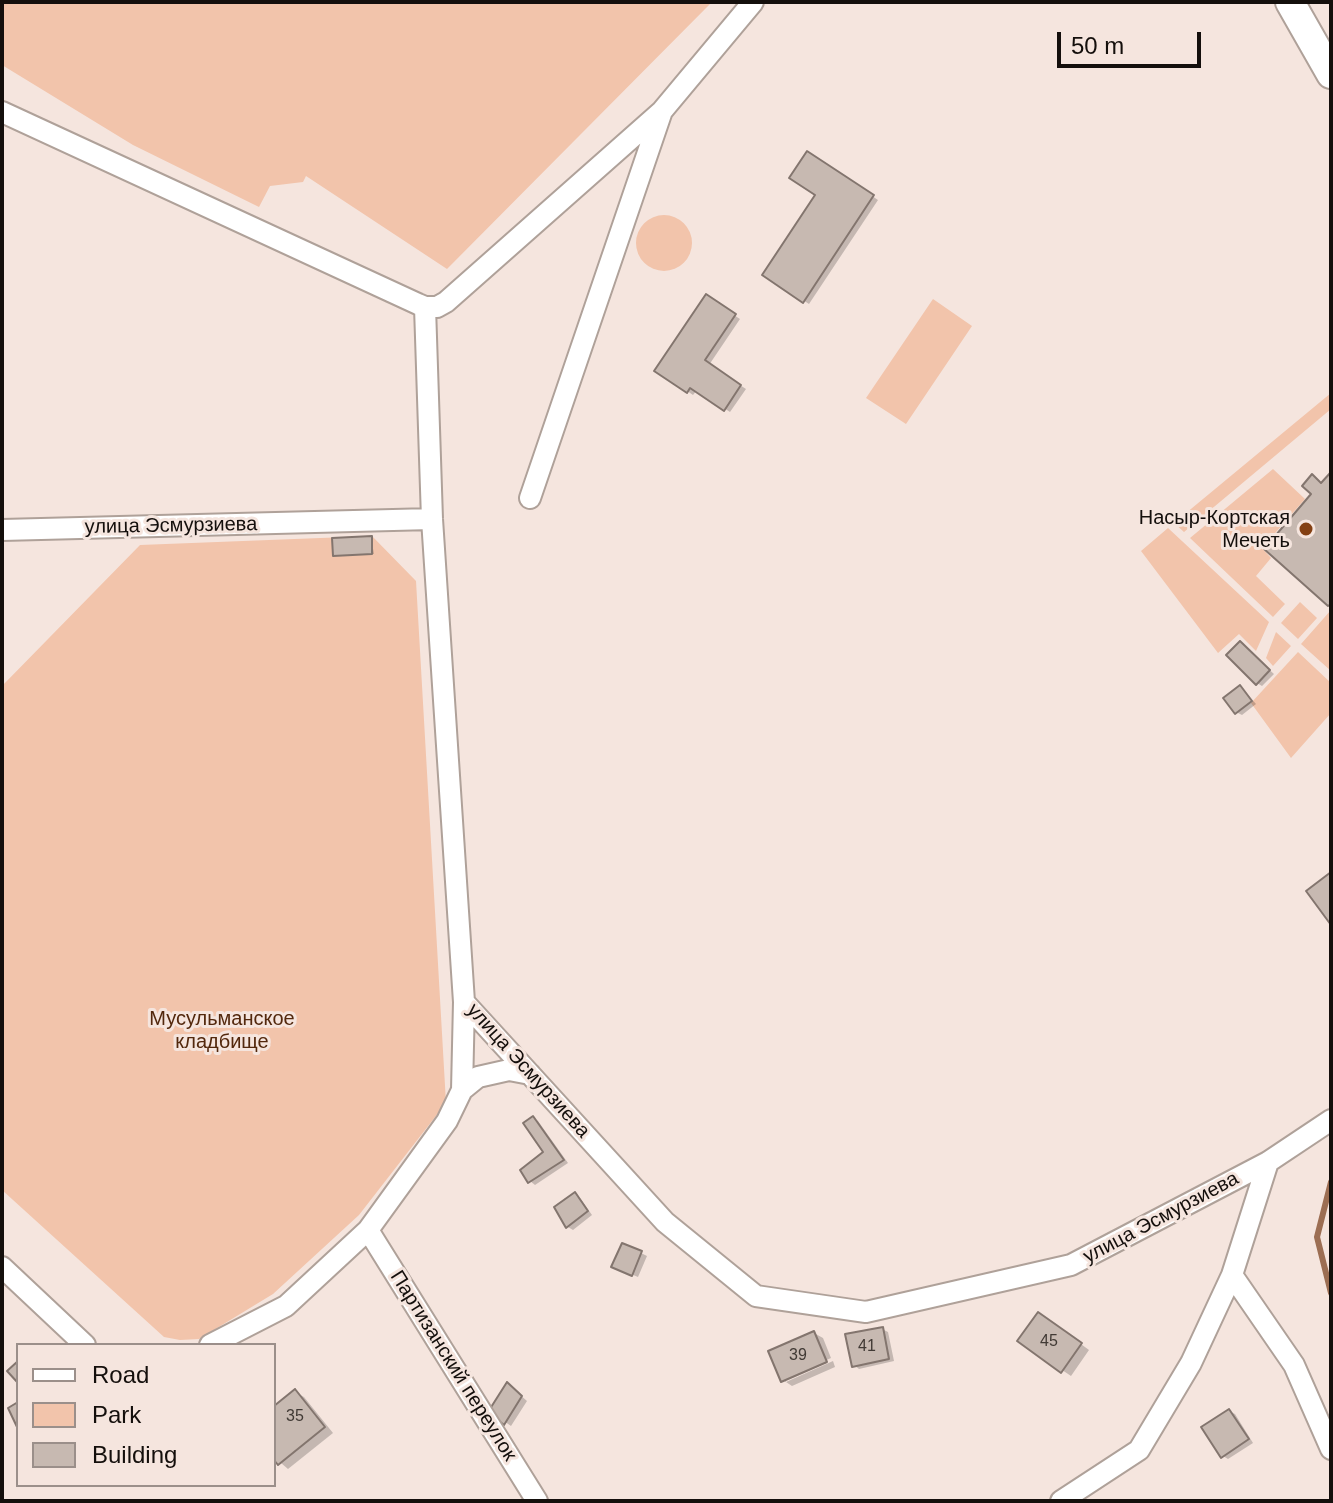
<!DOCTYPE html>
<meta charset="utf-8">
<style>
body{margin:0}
#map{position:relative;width:1333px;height:1503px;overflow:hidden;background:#f5e5de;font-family:Arial,sans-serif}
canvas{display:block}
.frame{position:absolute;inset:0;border:4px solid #140f0c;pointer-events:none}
.legend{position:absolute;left:16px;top:1343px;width:260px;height:144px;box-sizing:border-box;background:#f5e5de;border:2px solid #9b8f8a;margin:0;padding:10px 14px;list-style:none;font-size:24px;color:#140f0c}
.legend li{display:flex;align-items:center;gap:16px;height:40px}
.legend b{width:40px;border:2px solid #9b8f8a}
.scale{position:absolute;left:1057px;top:32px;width:144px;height:36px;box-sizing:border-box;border:4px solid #140f0c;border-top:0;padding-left:10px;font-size:24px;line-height:28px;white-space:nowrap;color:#140f0c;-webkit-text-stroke:6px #f5e5de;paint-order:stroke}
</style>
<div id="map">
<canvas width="1333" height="1503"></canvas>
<div class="frame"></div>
<ul class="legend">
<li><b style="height:10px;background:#fff"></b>Road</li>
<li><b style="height:22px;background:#f2c4ab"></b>Park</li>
<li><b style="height:22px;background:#c7b9b1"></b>Building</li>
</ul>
<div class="scale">50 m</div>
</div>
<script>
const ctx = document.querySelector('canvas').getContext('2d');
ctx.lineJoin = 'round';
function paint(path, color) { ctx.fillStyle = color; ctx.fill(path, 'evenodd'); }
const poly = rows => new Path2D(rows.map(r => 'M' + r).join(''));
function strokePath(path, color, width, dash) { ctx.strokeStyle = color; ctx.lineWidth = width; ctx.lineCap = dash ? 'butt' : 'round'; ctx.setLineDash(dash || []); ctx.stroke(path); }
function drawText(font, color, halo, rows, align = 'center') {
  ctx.font = font + ' Arial,sans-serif'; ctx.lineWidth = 6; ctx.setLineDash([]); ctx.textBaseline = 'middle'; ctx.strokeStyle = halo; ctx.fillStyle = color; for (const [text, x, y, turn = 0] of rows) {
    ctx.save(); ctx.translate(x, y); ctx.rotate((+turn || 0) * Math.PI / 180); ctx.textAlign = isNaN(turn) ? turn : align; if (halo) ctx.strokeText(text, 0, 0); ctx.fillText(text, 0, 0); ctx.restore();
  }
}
paint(poly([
 [2,2,712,2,447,269,306,176,303,182,270,186,259,207,133,145,2,65],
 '636 243a28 28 0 1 1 56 0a28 28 0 1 1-56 0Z',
 [933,299,972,326,906,424,866,398],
 [1331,393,1331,409,1184,532,1174,523],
 [1273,469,1305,499,1262,548,1271,558,1256,576,1285,604,1273,617,1190,538],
 [1168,528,1269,622,1256,651,1239,634,1218,653,1141,551],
 [372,536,416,581,446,1103,359,1215,273,1294,199,1339,180,1340,164,1337,2,1190,2,686,140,545],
 [1300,602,1317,618,1298,639,1281,623],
 [1331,610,1331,671,1301,644],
 [1276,632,1291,646,1273,666,1266,658],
 [1298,652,1331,683,1331,713,1291,758,1251,703]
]), '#f2c4ab');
paint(poly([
 [808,153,878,200,809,304,765,275,818,195],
 [706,297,740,319,709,365,746,389,730,412,697,390,693,395,657,370],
 [371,538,374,554,335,555],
 [1240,643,1274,674,1262,686,1257,683],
 [1241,687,1256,704,1242,715,1236,712],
 [533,1118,538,1121,568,1163,535,1185,530,1181,546,1153],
 [575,1195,580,1198,592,1215,573,1230,568,1227,556,1208],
 [641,1253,647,1256,638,1277,619,1269],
 [1047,1319,1089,1350,1071,1376,1019,1341],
 [882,1329,888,1332,894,1361,859,1369,854,1365],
 [814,1333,823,1338,831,1358,786,1378,786,1382,833,1361,835,1367,792,1386,783,1380],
 [512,1388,527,1401,511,1426,491,1412],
 [295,1392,304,1397,333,1433,288,1469,274,1457,274,1409],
 [1229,1411,1235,1414,1253,1443,1228,1459,1223,1456]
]), '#0003');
strokePath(poly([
 [1331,1182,1317,1237,1331,1293]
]), '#9c6e53', 6);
const building = poly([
 [807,151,874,195,803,303,762,275,815,195,789,178,807,151],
 [706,294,736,314,705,360,741,385,724,411,690,388,687,393,654,371,706,294],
 [1331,472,1331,604,1328,606,1264,549,1311,494,1302,486,1312,474,1321,483,1331,472],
 [372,536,372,554,333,556,332,538,372,536],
 [1240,641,1270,670,1256,685,1226,655,1240,641],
 [1240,685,1252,701,1235,714,1223,698,1240,685],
 [1331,872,1331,925,1306,891,1331,872],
 [533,1116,564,1160,528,1183,520,1170,543,1152,523,1123,533,1116],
 [575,1192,588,1211,566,1228,554,1207,575,1192],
 [622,1243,642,1251,632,1276,611,1267,622,1243],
 [1038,1312,1082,1343,1061,1373,1017,1341,1038,1312],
 [883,1327,889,1359,852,1367,845,1334,883,1327],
 [814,1331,827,1362,781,1382,768,1351,814,1331],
 [18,1361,18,1383,7,1371,18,1361],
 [507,1382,522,1396,504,1425,488,1412,507,1382],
 [295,1389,325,1427,278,1465,274,1460,274,1406,295,1389],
 [18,1402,18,1426,17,1427,8,1408,18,1402],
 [1229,1409,1249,1439,1221,1458,1201,1427,1229,1409]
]);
paint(building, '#c7b9b1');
strokePath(building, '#83756e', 2);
const street = poly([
 [2,112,418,304,425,307,437,307,446,302,662,111,753,2],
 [425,307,432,519,464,1002,665,1222,756,1296,866,1312,1071,1265,1268,1162,1331,1120],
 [530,498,662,111],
 [2,530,432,519],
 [462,1090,464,1002],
 [368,1230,537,1501],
 [2,1267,85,1345],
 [1232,1275,1294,1365,1331,1449],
 [210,1345,286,1306,368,1230,447,1121,462,1090,478,1077,509,1070,530,1074],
 [1061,1501,1139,1450,1191,1363,1232,1275,1268,1162]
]);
const secondary = poly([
 [1290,2,1331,74]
]);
strokePath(street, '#afa199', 24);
strokePath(secondary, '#afa199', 32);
strokePath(street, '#fff', 20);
strokePath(secondary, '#fff', 28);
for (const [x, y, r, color] of [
 [1306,529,8,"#844013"]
]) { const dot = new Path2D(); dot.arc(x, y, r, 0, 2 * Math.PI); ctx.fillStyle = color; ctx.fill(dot); strokePath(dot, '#f5e5de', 3); }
drawText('16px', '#413a35', null, [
 ["45",1049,1342],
 ["41",867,1347],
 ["39",798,1356],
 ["35",295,1417]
]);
drawText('20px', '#140f0c', '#f5e5de', [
 ["Насыр-Кортская",1290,518],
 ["Мечеть",1290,541]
], 'right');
drawText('20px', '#140f0c', '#f5e5de', [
 ["улица Эсмурзиева",171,526,-1],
 ["улица Эсмурзиева",528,1071,48],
 ["улица Эсмурзиева",1161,1218,-28],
 ["Партизанский переулок",453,1366,58]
]);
drawText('20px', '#53280d', '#f5e5de', [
 ["Мусульманское",222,1019],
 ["кладбище",222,1042]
]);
</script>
